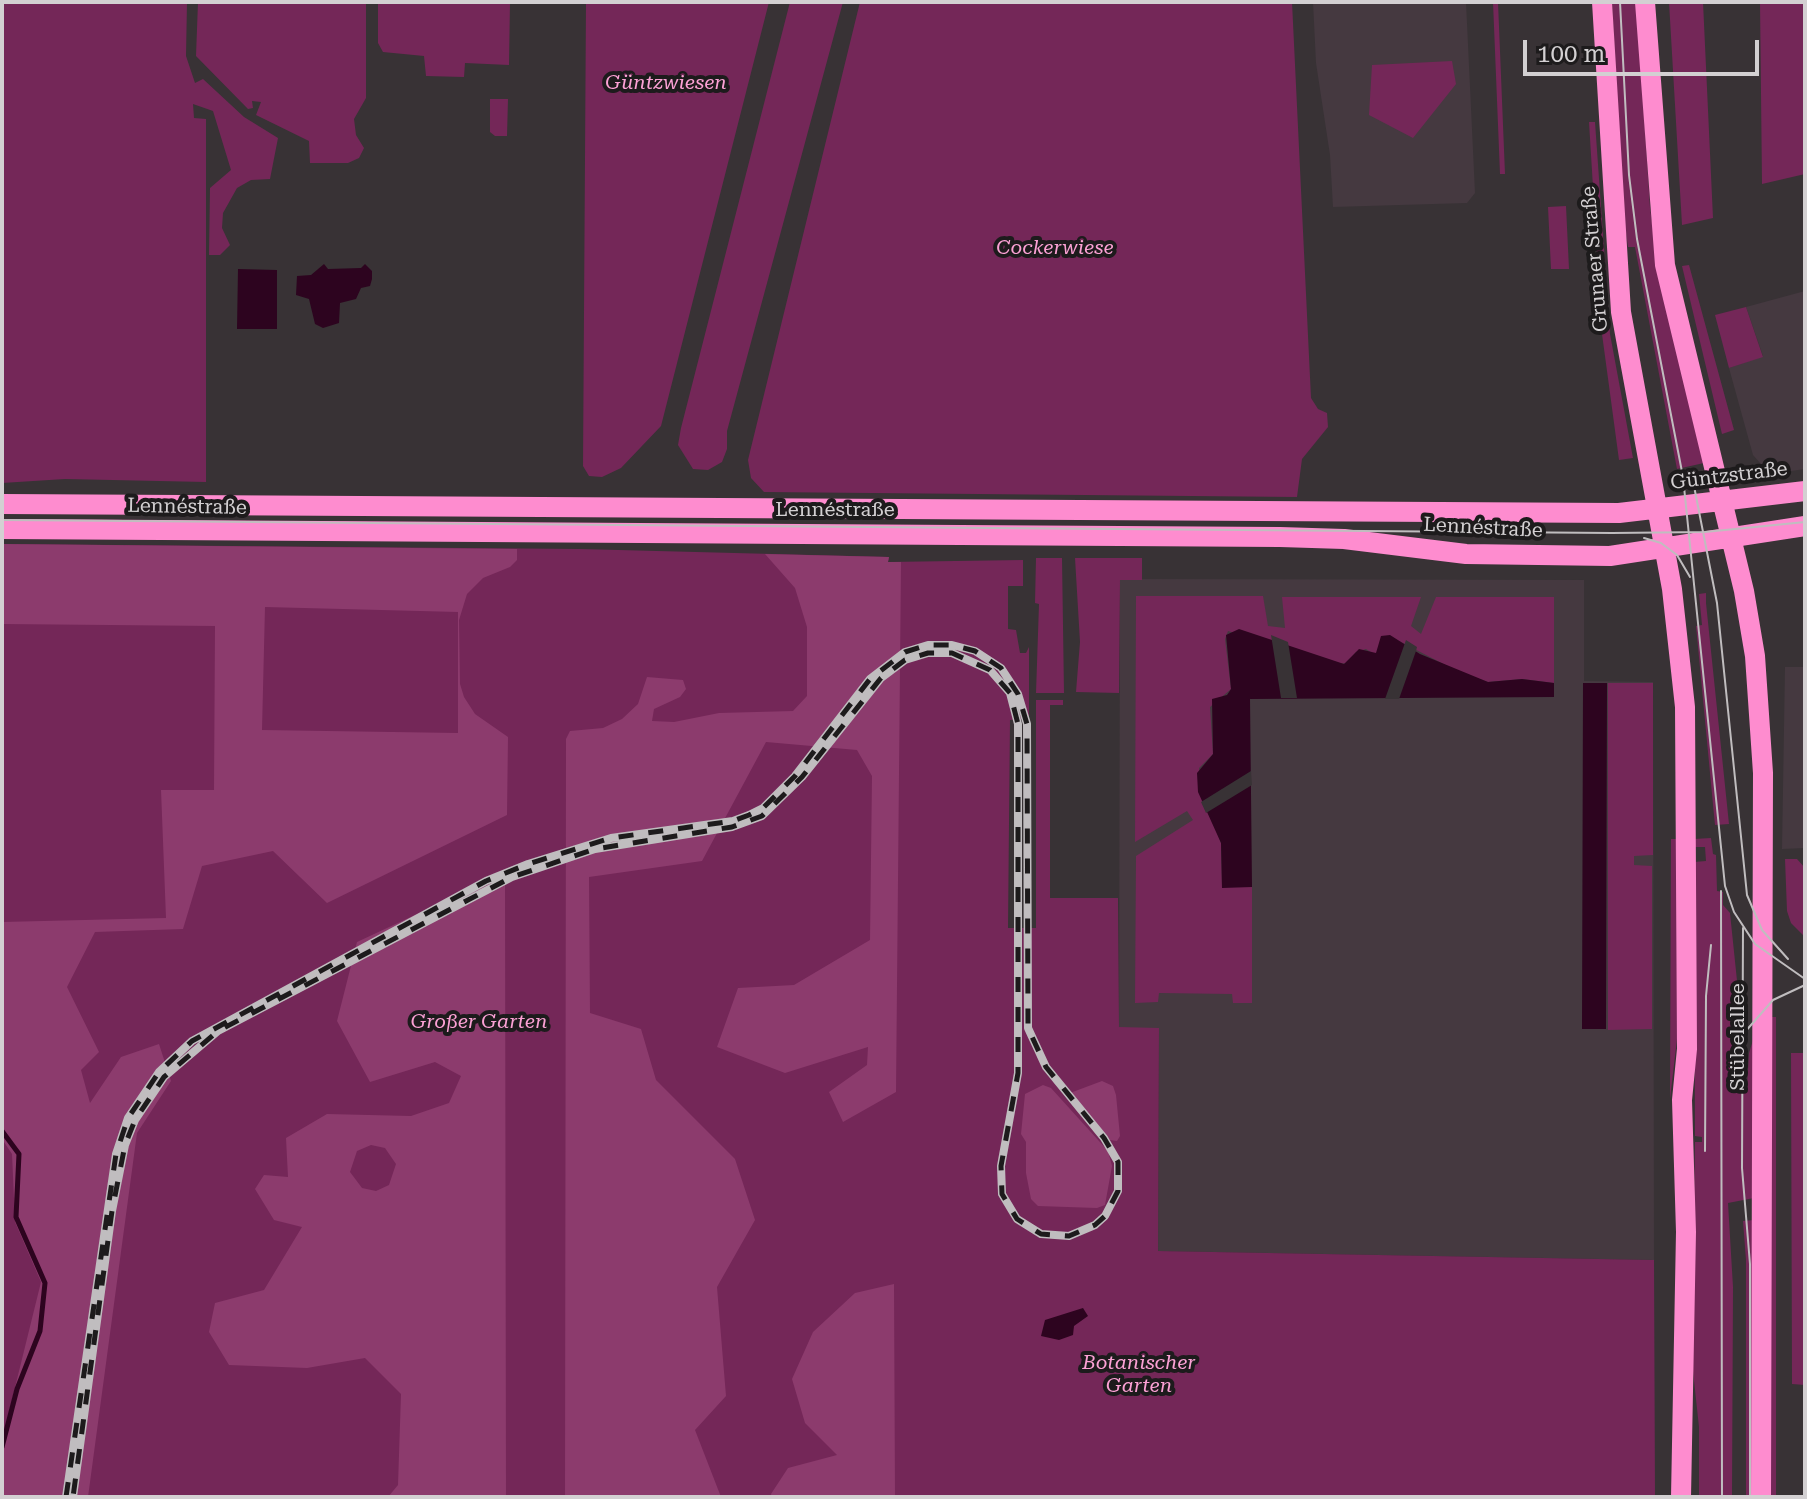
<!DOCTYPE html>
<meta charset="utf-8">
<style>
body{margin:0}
#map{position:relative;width:1807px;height:1499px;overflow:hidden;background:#383235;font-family:"Roboto Serif",serif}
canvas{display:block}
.frame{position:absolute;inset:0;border:4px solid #d3d0d2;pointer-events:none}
.scale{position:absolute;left:1523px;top:40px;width:236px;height:36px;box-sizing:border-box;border:4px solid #d3d0d2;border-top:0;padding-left:10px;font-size:24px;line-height:28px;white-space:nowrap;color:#d3d0d2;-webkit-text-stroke:6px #1d1b1c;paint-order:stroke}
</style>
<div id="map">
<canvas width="1807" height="1499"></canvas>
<div class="frame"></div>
<div class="scale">100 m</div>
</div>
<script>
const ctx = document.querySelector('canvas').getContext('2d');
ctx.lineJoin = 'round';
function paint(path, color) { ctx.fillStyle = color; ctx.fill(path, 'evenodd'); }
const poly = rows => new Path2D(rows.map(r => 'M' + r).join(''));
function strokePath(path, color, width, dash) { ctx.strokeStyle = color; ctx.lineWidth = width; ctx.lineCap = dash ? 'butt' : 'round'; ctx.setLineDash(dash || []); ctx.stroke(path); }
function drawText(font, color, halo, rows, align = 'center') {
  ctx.font = font + ' "Roboto Serif",serif'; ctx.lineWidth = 8; ctx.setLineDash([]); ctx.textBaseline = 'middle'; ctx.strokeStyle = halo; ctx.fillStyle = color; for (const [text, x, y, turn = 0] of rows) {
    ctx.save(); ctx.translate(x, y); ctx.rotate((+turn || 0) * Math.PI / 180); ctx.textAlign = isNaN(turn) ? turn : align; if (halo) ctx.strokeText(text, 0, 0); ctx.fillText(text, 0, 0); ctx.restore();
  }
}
paint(poly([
 [1313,2,1466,2,1475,193,1467,203,1333,207,1330,155,1316,63],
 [1805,291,1805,469,1770,474,1753,455,1729,368,1763,356,1746,307],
 [1120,579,1584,580,1584,681,1653,682,1654,1260,1158,1251,1159,1028,1119,1028],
 [1785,667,1805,667,1805,848,1782,849]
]), '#453940');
paint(poly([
 [2,2,187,2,186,56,195,83,203,79,244,117,278,138,270,179,251,180,237,188,223,213,222,228,230,245,220,255,209,255,210,188,231,170,213,111,193,104,194,118,206,119,206,482,65,479,2,483],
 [198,2,366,2,366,98,354,119,356,135,364,148,359,158,348,163,310,163,309,141,256,115,261,102,252,101,253,108,248,109,196,56],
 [378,2,510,2,509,65,465,63,464,77,426,76,424,56,383,52,378,43],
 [586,2,769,2,661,426,621,468,602,477,589,476,583,466],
 [790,2,843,2,727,431,727,449,722,462,708,470,693,469,678,445,681,428],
 [860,2,1292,2,1311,398,1318,409,1327,413,1328,427,1302,459,1297,497,764,492,751,478,748,460],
 [1493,2,1498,2,1505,174,1500,174],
 [1612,2,1637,2,1650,208,1658,267,1704,463,1677,469,1635,247,1628,247,1622,207],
 [1669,2,1703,2,1713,218,1682,225],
 [1760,2,1805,2,1805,174,1762,184],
 [1452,61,1456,84,1413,138,1369,115,1372,65],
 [490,99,508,99,507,136,495,136,490,132],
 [1589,122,1595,122,1610,334,1633,458,1619,460,1602,334],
 [1566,206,1569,269,1551,269,1548,207],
 [1689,265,1734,430,1722,434,1682,266],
 [1746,307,1763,357,1729,368,1715,315],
 [2,544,580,549,889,557,888,562,1023,560,1023,586,1008,586,1008,629,1016,630,1020,653,1026,653,1029,647,1029,719,1010,720,1008,928,1036,928,1036,700,1063,700,1063,705,1050,705,1050,898,1118,898,1119,1027,1159,1028,1158,1251,1654,1260,1655,1497,2,1497],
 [1036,558,1062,558,1064,693,1036,693,1039,604,1035,603],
 [1075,558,1142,558,1142,580,1120,580,1119,693,1076,692,1080,642],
 [1706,593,1706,603,1729,824,1715,825,1714,815,1696,626,1702,625,1699,594],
 [1136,596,1263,596,1268,626,1285,628,1282,597,1421,597,1411,626,1421,634,1436,597,1554,597,1554,683,1522,679,1488,682,1461,673,1399,641,1374,654,1366,649,1356,652,1347,663,1337,664,1228,631,1225,639,1231,689,1210,707,1213,754,1199,768,1201,791,1221,843,1222,887,1252,887,1252,1003,1233,1003,1232,994,1159,993,1158,1002,1135,1003,1136,856,1193,820,1187,811,1135,842],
 [1608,683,1653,683,1653,855,1634,856,1634,865,1652,866,1652,1029,1608,1030],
 [1711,838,1713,854,1716,855,1717,891,1723,892,1723,905,1730,913,1739,1000,1739,1035,1727,1085,1747,1087,1749,1053,1754,1037,1754,1198,1728,1203,1733,1287,1732,1497,1699,1497,1699,1427,1692,1362,1695,1142,1702,1142,1702,1137,1695,1136,1694,862,1706,861,1705,847,1694,847,1694,839],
 [1671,839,1677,839,1679,1022,1670,1099],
 [1785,859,1797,859,1805,868,1805,937,1791,923,1787,911],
 [1772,1017,1776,1017,1776,1497,1770,1497],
 [1791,1053,1805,1053,1805,1385,1792,1384],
 [1754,1220,1753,1497,1746,1497,1746,1260,1743,1221]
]), '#742758');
paint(poly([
 [2,544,517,549,517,560,510,567,483,578,467,594,459,620,460,684,464,697,475,714,508,737,507,815,327,903,273,851,202,866,183,929,95,932,67,987,99,1052,81,1070,90,1103,121,1057,159,1044,171,1081,137,1133,88,1497,2,1497,2,1440,41,1282,15,1222,12,1154,2,1139,2,922,166,918,161,790,214,790,215,626,2,624],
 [265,607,458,612,458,733,262,730],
 [765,554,889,557,888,562,901,562,896,1092,843,1122,829,1092,867,1065,868,1047,785,1073,717,1047,738,988,794,985,870,940,872,776,857,750,766,742,702,861,589,877,590,1013,641,1029,656,1080,735,1159,755,1220,717,1287,726,1396,695,1430,721,1497,565,1497,566,739,570,731,603,728,622,719,638,704,647,677,683,680,686,689,680,697,654,709,652,721,674,722,719,713,793,711,807,696,807,627,795,588],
 [505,873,506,1497,388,1497,398,1485,401,1394,365,1358,307,1368,229,1365,209,1332,215,1303,264,1290,302,1227,274,1220,255,1189,264,1175,288,1177,286,1138,327,1114,411,1116,449,1103,461,1076,435,1062,370,1082,337,1021,357,942],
 [371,1145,385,1148,396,1164,389,1185,376,1191,362,1188,350,1172,357,1151],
 [1102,1081,1113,1086,1116,1095,1120,1136,1117,1141,1110,1140,1070,1093],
 [1043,1085,1051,1088,1108,1151,1112,1166,1105,1205,1097,1208,1038,1206,1031,1199,1026,1173,1026,1142,1021,1134,1025,1094],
 [894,1284,895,1497,772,1497,771,1494,788,1468,837,1455,805,1423,792,1379,813,1332,855,1293]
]), '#8c3b6d');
paint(poly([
 [324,264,328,269,361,268,365,264,372,271,372,279,370,286,361,288,356,299,340,303,339,323,323,328,315,324,309,299,296,295,297,276,311,275],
 [238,269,277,270,277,329,237,329],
 [1239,629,1344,664,1359,649,1376,653,1381,636,1390,635,1420,654,1488,682,1522,679,1554,683,1554,697,1250,699,1252,887,1222,888,1221,843,1198,792,1197,773,1213,754,1212,699,1227,695,1231,689,1226,635],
 [1583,683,1607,683,1606,1029,1582,1029],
 [1083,1308,1088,1316,1074,1326,1073,1335,1059,1340,1041,1336,1045,1320]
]), '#2d041f');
paint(poly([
 [1271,635,1288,642,1297,698,1281,698],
 [1406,640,1417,647,1416,651,1399,699,1385,699],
 [1251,771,1252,785,1206,813,1201,802]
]), '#383235');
strokePath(poly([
 [2,1131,19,1154,16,1217,45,1283,40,1331,17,1389,2,1447]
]), '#2d041f', 5);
strokePath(poly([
 [1602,2,1621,312,1672,589,1685,707,1687,1049,1682,1100,1686,1232,1681,1497],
 [1645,2,1665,265,1744,591,1755,656,1763,773,1761,1497],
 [2,504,1619,513,1805,491],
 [2,529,1280,537,1344,539,1466,554,1610,556,1805,526]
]), '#fe8ccf', 20);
strokePath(poly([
 [1620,2,1629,175,1637,239,1683,477,1725,886,1734,912,1755,944,1805,979],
 [1693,481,1717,603,1747,895,1762,930,1788,959],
 [2,520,1612,533,1705,532,1805,522],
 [1644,538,1661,543,1677,555,1690,577],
 [1721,891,1722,1497],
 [1743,928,1742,1168,1750,1264,1750,1497],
 [1744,1033,1773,1000,1805,985],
 [1705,1151,1706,996,1711,945]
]), '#c0bdbf', 2);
const rail = poly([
 [66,1497,116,1154,128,1118,159,1072,192,1041,486,881,528,864,611,838,733,821,749,815,763,808,795,776,870,679,905,652,928,645,952,645,975,651,1001,668,1018,694,1027,724,1028,1028,1046,1067,1104,1138,1118,1162,1118,1191,1105,1216,1095,1225,1069,1236,1041,1234,1017,1219,1002,1194,1001,1166,1018,1073,1018,724,1010,693,990,670,952,653,928,653,905,660,881,678,802,777,762,816,732,827,595,849,512,877,218,1031,164,1077,135,1120,125,1145,112,1211,73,1497]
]);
strokePath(rail, '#c0bdbf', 8);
strokePath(rail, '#1d1b1c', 5, [15]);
drawText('italic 20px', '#fca1d5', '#1d1b1c', [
 ["Güntzwiesen",666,83],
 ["Cockerwiese",1055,248],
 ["Großer Garten",479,1022],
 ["Botanischer",1139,1363],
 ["Garten",1139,1386]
]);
drawText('20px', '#d3d0d2', '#1d1b1c', [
 ["Grunaer Straße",1595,259,-95],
 ["Güntzstraße",1729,476,-7],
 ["Lennéstraße",187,507,1],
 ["Lennéstraße",835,510],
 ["Lennéstraße",1483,528,3],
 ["Stübelallee",1738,1037,-90]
]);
</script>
